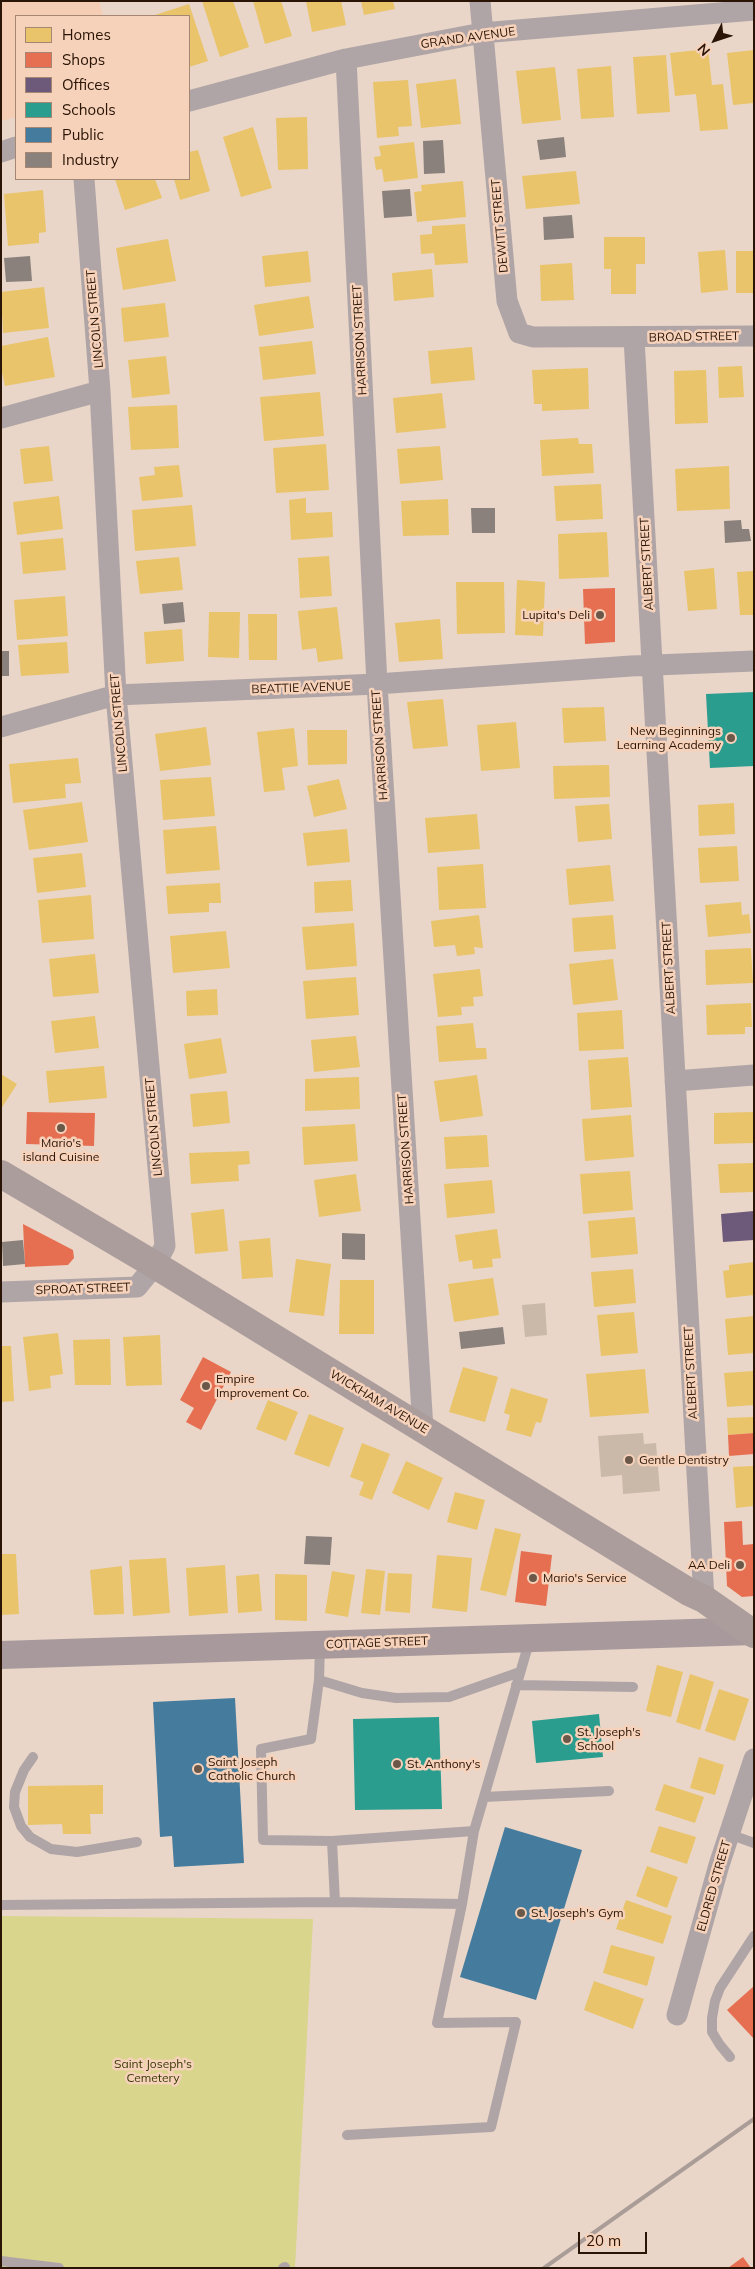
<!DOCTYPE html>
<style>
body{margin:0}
#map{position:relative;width:755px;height:2269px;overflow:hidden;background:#e9d6c8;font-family:Mulish,sans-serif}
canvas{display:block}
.frame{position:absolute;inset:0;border:2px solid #291405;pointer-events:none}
.legend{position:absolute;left:15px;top:15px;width:175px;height:165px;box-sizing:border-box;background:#f7d2bb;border:1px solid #a58672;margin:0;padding:6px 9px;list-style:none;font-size:15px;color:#291405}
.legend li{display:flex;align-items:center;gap:10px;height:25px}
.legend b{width:25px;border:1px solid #a58672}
.north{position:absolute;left:690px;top:15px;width:50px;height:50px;-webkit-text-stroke:4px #f7d2bb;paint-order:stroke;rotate:229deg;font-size:14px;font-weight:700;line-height:20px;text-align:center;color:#291405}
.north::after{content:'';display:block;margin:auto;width:18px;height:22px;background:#291405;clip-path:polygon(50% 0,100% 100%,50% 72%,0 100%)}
.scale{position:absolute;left:578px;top:2232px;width:69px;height:22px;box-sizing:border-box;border:2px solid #291405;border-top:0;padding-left:6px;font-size:15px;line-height:18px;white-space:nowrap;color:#291405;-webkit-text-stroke:4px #f7d2bb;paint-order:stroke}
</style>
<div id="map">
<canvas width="755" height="2269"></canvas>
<div class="frame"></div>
<ul class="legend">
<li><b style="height:14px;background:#e9c46a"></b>Homes</li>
<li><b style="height:14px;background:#e76f51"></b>Shops</li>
<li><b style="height:14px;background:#6d597a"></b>Offices</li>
<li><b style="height:14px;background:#2a9d8f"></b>Schools</li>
<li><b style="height:14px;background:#457b9d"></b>Public</li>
<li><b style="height:14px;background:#8a817c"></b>Industry</li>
</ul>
<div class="north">N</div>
<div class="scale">20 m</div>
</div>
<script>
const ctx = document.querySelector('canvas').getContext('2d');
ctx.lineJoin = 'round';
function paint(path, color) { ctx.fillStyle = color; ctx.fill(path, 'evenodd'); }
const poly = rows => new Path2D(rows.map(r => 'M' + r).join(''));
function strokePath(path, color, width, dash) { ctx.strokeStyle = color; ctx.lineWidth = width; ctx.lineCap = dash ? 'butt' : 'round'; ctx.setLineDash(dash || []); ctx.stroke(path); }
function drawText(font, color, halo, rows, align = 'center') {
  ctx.font = font + ' Mulish,sans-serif'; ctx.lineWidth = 5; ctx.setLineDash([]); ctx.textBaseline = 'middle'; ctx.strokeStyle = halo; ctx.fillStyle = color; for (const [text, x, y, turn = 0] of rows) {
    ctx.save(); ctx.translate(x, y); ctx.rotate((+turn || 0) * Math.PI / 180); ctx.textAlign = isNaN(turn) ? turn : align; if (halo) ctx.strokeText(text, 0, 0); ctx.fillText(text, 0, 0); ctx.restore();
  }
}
paint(poly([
 [1,1,99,1,103,16,16,16,16,117,1,121]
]), '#f4cdb4');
paint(poly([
 [1,1916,313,1919,295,2268,1,2268]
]), '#d9d58d');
paint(poly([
 [202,1,233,1,249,47,220,57],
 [253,1,281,1,292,36,265,44],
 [306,1,341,1,346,25,312,32],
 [361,1,393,1,395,9,364,15],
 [189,4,208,61,189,67,189,16,152,16],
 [708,49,712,85,723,84,728,129,700,131,696,94,675,96,670,53],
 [754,50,754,103,733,105,727,53],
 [666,55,670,112,637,114,633,57],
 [611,66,614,117,581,119,577,69],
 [555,67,561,120,522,124,516,71],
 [456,79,461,124,421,128,416,84],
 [408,80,412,126,398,127,399,136,377,138,373,82],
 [307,117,308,169,278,170,276,118],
 [253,127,272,188,241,197,223,137],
 [414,142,418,178,384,182,382,169,376,170,374,157,381,156,379,146],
 [198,150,210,191,180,200,174,179,189,179,189,152],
 [576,171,580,204,526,209,522,176],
 [115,179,155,179,162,198,125,210],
 [463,181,466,217,417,222,414,192,422,191,421,185],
 [43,190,46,232,39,233,39,243,8,246,4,194],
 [465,224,468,263,435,265,434,253,421,254,420,235,432,234,432,226],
 [604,237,645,237,645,264,636,264,636,294,611,294,611,269,604,269],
 [168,239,176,281,123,290,116,248],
 [725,250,728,290,701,293,698,252],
 [308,251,311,282,265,287,262,256],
 [736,251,754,251,754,293,736,293],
 [572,263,574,300,541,301,540,265],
 [432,269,434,297,394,301,392,273],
 [44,287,49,328,3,333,1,292],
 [309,296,314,328,259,336,254,305],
 [165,303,169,337,124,342,121,308],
 [48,337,55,377,5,386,1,368,1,346],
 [312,341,316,374,263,380,259,347],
 [472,347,475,380,431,384,428,351],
 [166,356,170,394,132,398,128,360],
 [742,366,744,397,719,398,718,367],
 [588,368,589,409,542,411,542,404,534,404,532,370],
 [706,370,708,423,675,424,674,371],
 [320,392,324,436,264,441,260,397],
 [442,393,446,428,396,433,393,398],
 [177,405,179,448,131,450,128,407],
 [578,438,579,444,592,444,594,473,542,476,540,440],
 [326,444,329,490,276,493,273,448],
 [49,446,53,481,24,484,20,449],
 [440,446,443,480,400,484,397,449],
 [179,465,183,497,142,501,139,477,155,475,154,467],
 [729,466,730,509,677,511,675,469],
 [601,484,603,519,556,521,554,486],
 [59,496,63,529,17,535,13,502],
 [306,498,306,513,332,512,333,537,291,540,289,500],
 [448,499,449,535,403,536,401,501],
 [192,505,196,546,135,551,132,510],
 [607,532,609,577,559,579,558,534],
 [63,538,66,570,23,574,20,542],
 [329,556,332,596,300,598,298,558],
 [179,557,183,590,140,594,136,561],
 [714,568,717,609,688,611,684,571],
 [754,571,754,615,740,615,737,572],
 [517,580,545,582,543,636,515,635],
 [456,582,504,582,505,633,457,634],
 [65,596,68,636,17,640,14,600],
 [337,607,343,659,318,662,316,648,302,650,298,611],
 [209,612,240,612,239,658,208,657],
 [248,614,277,614,277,660,249,660],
 [440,619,443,659,399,662,395,623],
 [182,629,184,661,146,664,144,632],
 [67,642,69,673,21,676,18,645],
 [443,699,448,746,413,749,407,702],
 [604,707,606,741,564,743,562,708],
 [516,722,520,768,481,771,477,725],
 [206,727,211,765,160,771,155,734],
 [294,728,298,766,282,768,285,790,264,792,257,732],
 [307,730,347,730,347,764,308,765],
 [78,758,81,783,65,784,66,798,13,803,9,764],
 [609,765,610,797,554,799,553,766],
 [211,777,215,816,163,820,160,780],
 [339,779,347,809,314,817,307,786],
 [82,802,88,842,29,850,23,810],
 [734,803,735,834,699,836,698,805],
 [609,804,612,839,578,842,575,806],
 [477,814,480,849,428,853,425,818],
 [216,826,220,870,166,874,163,830],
 [347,829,350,862,307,866,303,833],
 [737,846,739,881,700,883,698,848],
 [82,853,86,887,37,893,33,858],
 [483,864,486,908,439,910,437,867],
 [610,865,614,901,569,905,566,869],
 [351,880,353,911,315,913,314,882],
 [220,883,221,903,209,903,209,912,168,914,166,886],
 [91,895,94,939,42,943,38,900],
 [741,902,742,915,749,914,751,933,708,937,705,905],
 [479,915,483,948,474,947,475,954,457,956,455,945,434,947,431,921],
 [613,915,616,949,574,952,572,918],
 [354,923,357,966,306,970,302,927],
 [226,931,230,968,173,973,170,936],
 [751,948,753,983,706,985,705,950],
 [95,954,99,993,53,997,49,959],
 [613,959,618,1000,573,1005,569,964],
 [480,969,483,996,473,997,474,1006,461,1007,462,1015,438,1017,433,974],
 [356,977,359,1015,306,1019,303,981],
 [217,989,218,1015,187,1016,186,991],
 [751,1003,752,1027,745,1027,745,1034,707,1035,706,1005],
 [622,1010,624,1049,579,1051,577,1013],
 [95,1016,99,1048,55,1053,51,1021],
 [473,1023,476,1048,486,1048,487,1059,439,1062,436,1026],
 [356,1036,360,1067,314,1072,311,1040],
 [221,1038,227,1073,189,1079,184,1044],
 [628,1057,632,1107,591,1110,588,1060],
 [104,1066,107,1098,49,1103,46,1071],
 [1,1074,17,1084,1,1109],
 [477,1075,483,1116,440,1122,434,1081],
 [359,1077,360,1109,305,1111,305,1079],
 [227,1091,230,1123,193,1127,190,1094],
 [754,1112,754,1143,714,1144,714,1113],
 [631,1115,634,1157,585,1161,582,1119],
 [355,1124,358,1161,304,1165,302,1127],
 [487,1135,489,1167,446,1169,444,1137],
 [249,1151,250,1164,238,1165,239,1181,191,1184,189,1153],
 [754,1163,754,1192,720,1193,718,1164],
 [630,1171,633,1210,583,1214,580,1174],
 [356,1174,361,1211,319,1217,314,1180],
 [492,1180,495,1213,447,1218,444,1184],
 [224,1209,228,1251,195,1254,191,1213],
 [635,1217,638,1254,591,1258,588,1221],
 [497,1229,501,1258,492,1259,493,1267,473,1269,472,1260,459,1262,455,1235],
 [270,1238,273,1277,242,1279,239,1241],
 [296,1259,331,1264,324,1316,289,1312],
 [754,1262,754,1295,726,1298,723,1271,729,1270,729,1265],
 [633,1269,636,1303,594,1307,591,1272],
 [493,1278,499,1315,454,1322,448,1284],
 [340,1280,374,1280,374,1334,339,1334],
 [634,1312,638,1353,601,1356,597,1315],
 [754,1316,754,1353,728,1355,725,1319],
 [58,1333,63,1374,50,1376,51,1388,29,1391,23,1337],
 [160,1335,162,1385,126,1386,123,1337],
 [110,1339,111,1385,75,1385,73,1340],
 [1,1346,11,1346,14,1401,1,1402],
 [463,1367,498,1377,485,1422,449,1412],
 [645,1369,649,1413,590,1417,586,1374],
 [754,1371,754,1405,727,1407,724,1373],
 [511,1388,548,1399,541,1423,536,1422,531,1437,506,1430,510,1415,504,1413],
 [268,1400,298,1412,286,1441,256,1429],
 [309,1414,344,1428,329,1467,294,1454],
 [754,1417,754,1433,728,1435,727,1418],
 [362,1443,390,1454,372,1500,359,1495,364,1482,350,1477],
 [406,1461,443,1478,429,1510,392,1493],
 [754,1466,754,1506,736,1508,733,1467],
 [455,1492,485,1500,477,1530,447,1522],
 [495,1528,521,1534,506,1596,480,1590],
 [1,1554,16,1554,19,1614,1,1615],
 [437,1555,472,1558,467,1612,432,1608],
 [166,1558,170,1613,133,1616,129,1560],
 [225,1565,228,1613,189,1616,186,1568],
 [122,1566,124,1614,94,1615,90,1570],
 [366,1569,385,1571,380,1615,361,1613],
 [332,1571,355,1575,348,1617,325,1613],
 [388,1573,412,1574,410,1613,385,1611],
 [259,1574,262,1611,238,1613,236,1576],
 [275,1574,307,1575,307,1621,275,1620],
 [657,1665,683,1672,671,1717,646,1711],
 [690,1674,714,1682,700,1730,676,1722],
 [719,1689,749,1699,735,1741,705,1731],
 [699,1757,724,1765,715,1795,690,1788],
 [664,1784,704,1797,695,1823,655,1810],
 [103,1785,103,1814,90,1814,91,1834,63,1834,62,1824,28,1825,28,1786],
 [659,1826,696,1837,687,1864,650,1852],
 [647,1866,678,1877,667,1908,636,1896],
 [626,1900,672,1916,663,1944,616,1929],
 [611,1945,655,1957,647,1986,603,1973],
 [594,1981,644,1999,633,2029,584,2010]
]), '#e9c46a');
paint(poly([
 [615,588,615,642,585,644,583,589],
 [27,1112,95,1113,94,1146,26,1144],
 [23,1224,73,1250,74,1258,68,1265,25,1267],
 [203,1357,231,1372,201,1430,186,1422,194,1408,180,1400],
 [754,1433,754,1454,729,1456,728,1435],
 [742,1521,743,1545,754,1544,754,1596,742,1597,727,1586,724,1522],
 [521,1551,552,1555,546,1606,515,1602],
 [754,1986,754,2039,727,2010],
 [743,2257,751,2268,728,2268]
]), '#e76f51');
paint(poly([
 [754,1211,754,1240,723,1242,721,1214]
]), '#6d597a');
paint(poly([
 [754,692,754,766,710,768,706,694],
 [599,1714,603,1757,536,1763,532,1721],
 [439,1717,442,1809,355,1810,353,1719]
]), '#2a9d8f');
paint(poly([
 [235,1698,244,1863,174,1867,172,1836,160,1837,153,1702],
 [505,1827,582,1850,536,2000,460,1977]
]), '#457b9d');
paint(poly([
 [564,137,566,157,540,160,537,140],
 [443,140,445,173,424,174,423,141],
 [410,189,412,216,384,218,382,191],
 [572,215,574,238,544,240,543,217],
 [30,256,32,281,6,282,4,258],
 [471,508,495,508,495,533,472,533],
 [741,520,742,529,749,529,751,541,725,543,724,521],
 [183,602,185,622,164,624,162,604],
 [1,651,9,651,9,676,1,676],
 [342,1233,365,1234,365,1260,342,1259],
 [23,1240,25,1264,3,1266,2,1242],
 [503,1327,505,1344,461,1349,459,1332],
 [306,1536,332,1537,330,1565,304,1564]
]), '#8a817c');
paint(poly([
 [545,1303,547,1335,525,1337,522,1305],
 [643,1433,644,1444,656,1443,660,1491,623,1494,622,1475,601,1477,598,1436]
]), '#cab9a8');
strokePath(poly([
 [320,1646,319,1680,311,1739,261,1749,263,1840,332,1841,474,1831,462,1904,437,2023,516,2022,491,2127,347,2135],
 [319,1680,362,1693,396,1698,449,1697,520,1672],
 [516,1685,633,1687],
 [33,1757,24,1770,15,1792,14,1807,21,1826,30,1837,51,1849,77,1852,137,1842],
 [484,1797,609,1791],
 [474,1831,530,1639],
 [729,1834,754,1843],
 [332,1841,335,1902],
 [1,1905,335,1902,462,1904],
 [730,2057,720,2045,712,2032,712,2018,715,2001,720,1988,754,1936],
 [1,2261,59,2268],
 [283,2268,285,2267]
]), '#b0a5a6', 10);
strokePath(poly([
 [480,1,507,301,519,333,533,337,754,336],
 [346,59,377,684,423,1429],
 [189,101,346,59,482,33,754,10],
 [1,152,16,147],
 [634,338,704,1599],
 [1,418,100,391],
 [1,727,116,695,377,684,631,666,754,661],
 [675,1081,754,1075],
 [1,1292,137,1287,155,1265,165,1246,116,695,100,391,84,179],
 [677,2015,719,1865,754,1759]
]), '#b0a5a6', 21);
strokePath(poly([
 [1,1655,754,1631]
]), '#a89a9c', 28);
strokePath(poly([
 [1,1174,155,1265,689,1592,704,1599,754,1634]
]), '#ac9d9d', 28);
strokePath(poly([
 [544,2268,754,2119]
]), '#aa9d98', 4);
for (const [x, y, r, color] of [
 [600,615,5,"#6c5849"],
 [731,738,5,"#6c5849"],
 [61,1128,5,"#6c5849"],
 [206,1386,5,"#6c5849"],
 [629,1460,5,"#6c5849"],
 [740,1565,5,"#6c5849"],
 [533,1578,5,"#6c5849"],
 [567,1739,5,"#6c5849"],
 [397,1764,5,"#6c5849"],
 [198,1769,5,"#6c5849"],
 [521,1913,5,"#6c5849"]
]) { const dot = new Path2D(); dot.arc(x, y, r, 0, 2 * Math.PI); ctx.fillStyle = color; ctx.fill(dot); strokePath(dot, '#f7d2bb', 2); }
drawText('12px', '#291405', '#f7d2bb', [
 ["GRAND AVENUE",468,38,-8],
 ["DEWITT STREET",500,226,-95],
 ["LINCOLN STREET",95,319,-95],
 ["BROAD STREET",694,337,-1],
 ["HARRISON STREET",360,340,-93],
 ["ALBERT STREET",647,564,-93],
 ["BEATTIE AVENUE",301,688,-2],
 ["LINCOLN STREET",119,723,-95],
 ["HARRISON STREET",380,745,-94],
 ["ALBERT STREET",669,968,-93],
 ["LINCOLN STREET",154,1127,-95],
 ["HARRISON STREET",406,1149,-94],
 ["SPROAT STREET",83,1289,-2],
 ["ALBERT STREET",691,1373,-93],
 ["WICKHAM AVENUE",379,1402,31],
 ["COTTAGE STREET",377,1643,-2],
 ["ELDRED STREET",714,1886,-74]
]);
drawText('12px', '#291405', '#f7d2bb', [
 ["Lupita's Deli",590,615,"right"],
 ["New Beginnings",721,731,"right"],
 ["Learning Academy",721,745,"right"],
 ["Mario's",61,1143,"center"],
 ["island Cuisine",61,1157,"center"],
 ["Empire",216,1379],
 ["Improvement Co.",216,1393],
 ["Gentle Dentistry",639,1460],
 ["AA Deli",730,1565,"right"],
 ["Mario's Service",543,1578],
 ["St. Joseph's",577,1732],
 ["School",577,1746],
 ["Saint Joseph",208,1762],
 ["Catholic Church",208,1776],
 ["St. Anthony's",407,1764],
 ["St. Joseph's Gym",531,1913]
], 'left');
drawText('12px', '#383b06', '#f7d2bb', [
 ["Saint Joseph's",153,2064],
 ["Cemetery",153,2078]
]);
</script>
